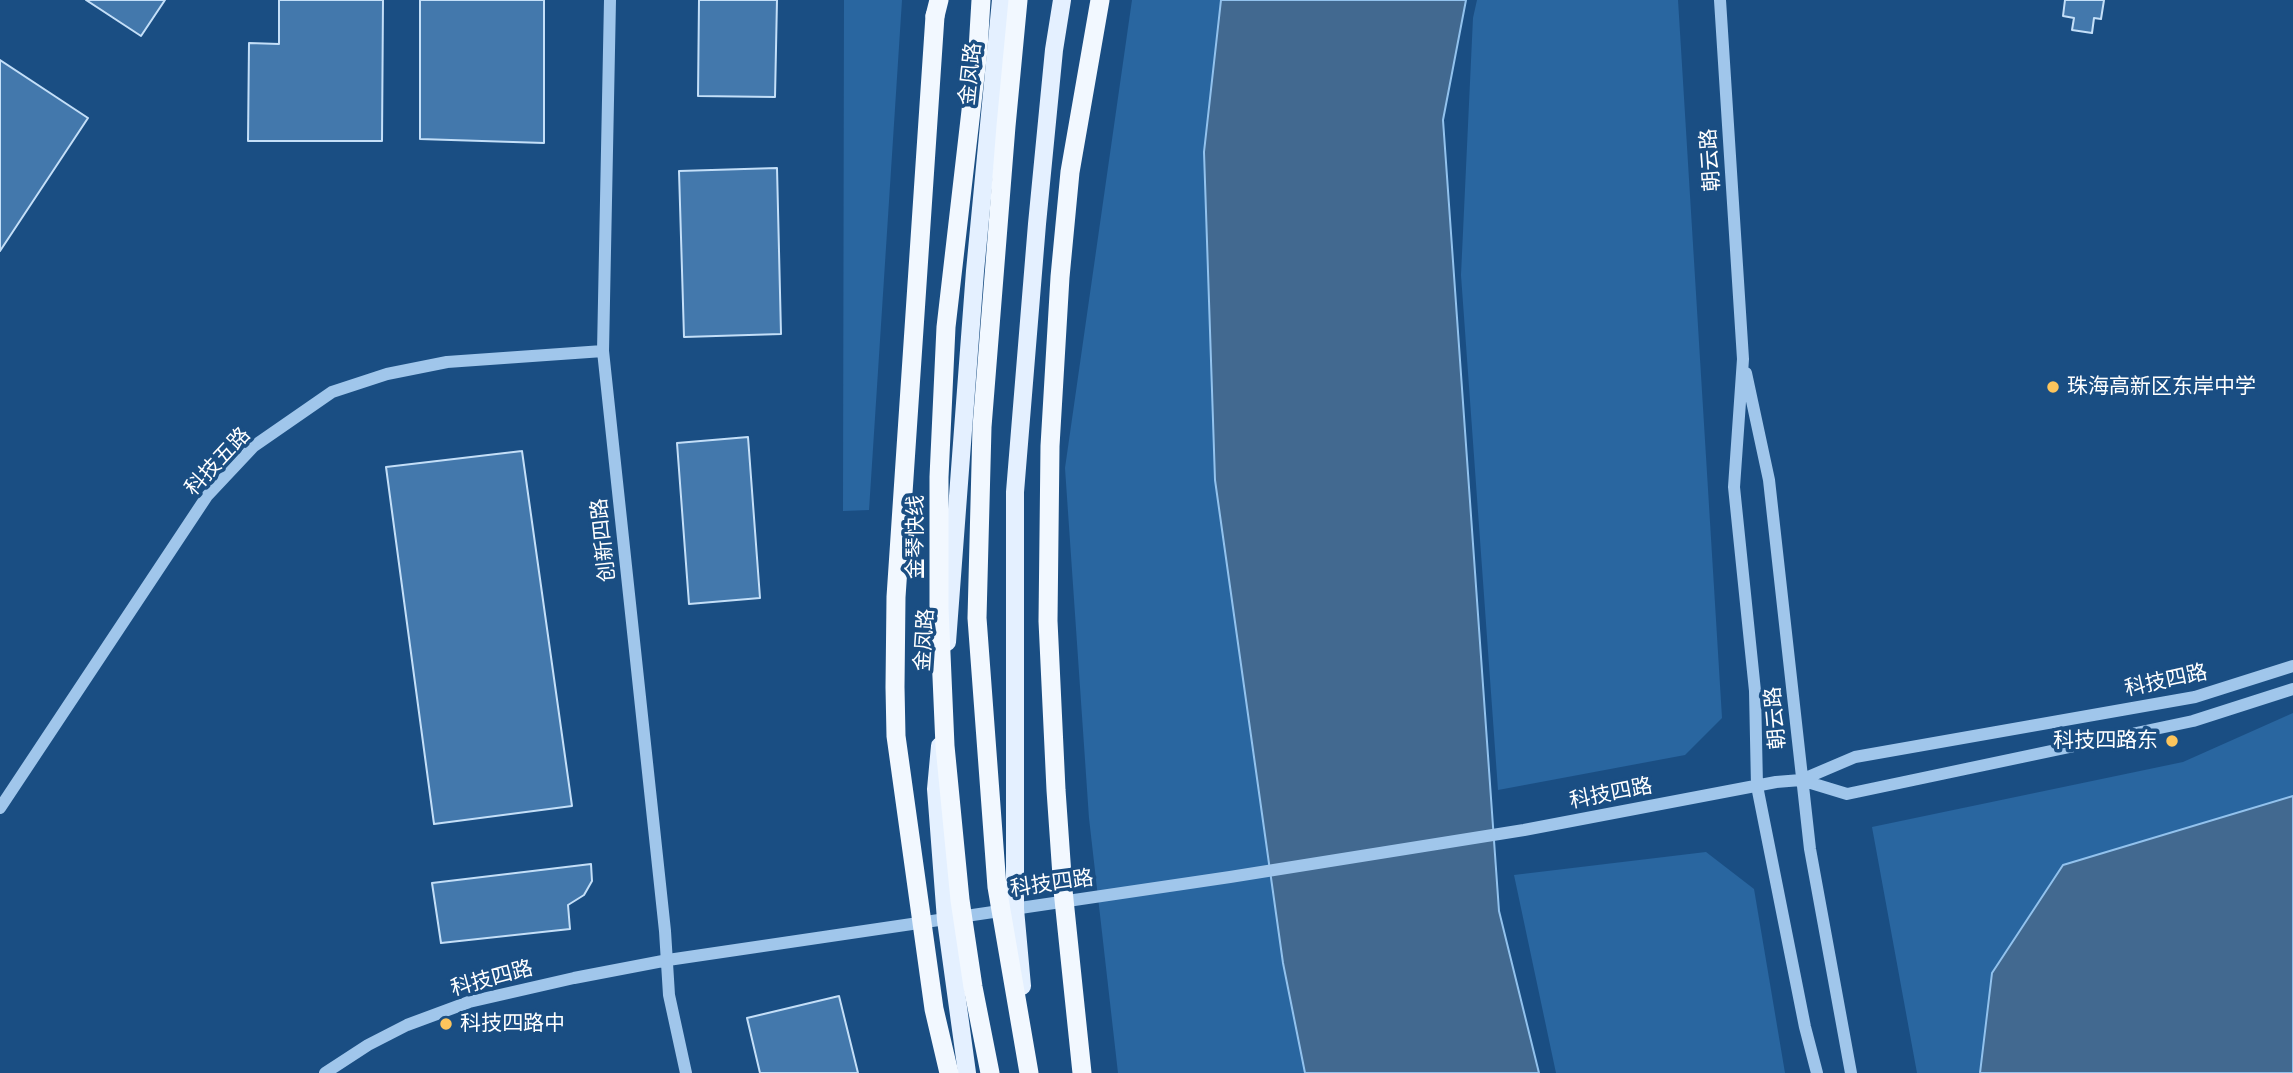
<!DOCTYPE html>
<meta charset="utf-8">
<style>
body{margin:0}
canvas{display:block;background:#1a4e83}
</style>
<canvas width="2293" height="1073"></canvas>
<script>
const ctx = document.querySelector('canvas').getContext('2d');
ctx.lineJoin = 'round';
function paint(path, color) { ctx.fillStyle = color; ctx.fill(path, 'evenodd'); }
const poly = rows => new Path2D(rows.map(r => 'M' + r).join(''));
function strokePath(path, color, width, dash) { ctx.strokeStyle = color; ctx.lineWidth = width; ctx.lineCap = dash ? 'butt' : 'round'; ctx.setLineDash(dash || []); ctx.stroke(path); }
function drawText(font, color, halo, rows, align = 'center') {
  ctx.font = font + ' Manrope,"Noto Sans SC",sans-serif'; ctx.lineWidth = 7; ctx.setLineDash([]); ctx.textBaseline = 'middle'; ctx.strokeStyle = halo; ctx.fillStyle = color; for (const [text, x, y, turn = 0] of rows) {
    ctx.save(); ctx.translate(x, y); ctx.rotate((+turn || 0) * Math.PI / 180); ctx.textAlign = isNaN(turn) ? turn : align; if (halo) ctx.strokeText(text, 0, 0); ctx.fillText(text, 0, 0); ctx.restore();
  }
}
paint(poly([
 [844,0,902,0,869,510,843,511],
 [1132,0,1221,0,1204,152,1215,480,1283,963,1305,1073,1118,1073,1089,818,1065,468],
 [1477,0,1678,0,1722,718,1685,755,1498,790,1461,275,1473,18],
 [2293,713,2293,1073,1917,1073,1872,827,2183,762],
 [1706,852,1754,889,1785,1073,1556,1073,1514,875]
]), '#2966a0');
const water = poly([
 [1221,0,1466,0,1443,120,1499,911,1539,1073,1305,1073,1283,963,1215,480,1204,152,1221,0],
 [2293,796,2293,1073,1980,1073,1992,973,2063,865,2293,796]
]);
paint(water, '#426990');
strokePath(water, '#92c2ed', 2);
const building = poly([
 [86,0,165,0,141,36,86,0],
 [279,0,383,0,382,141,248,141,249,43,279,44,279,0],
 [420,0,544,0,544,143,420,139,420,0],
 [699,0,777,0,775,97,698,96,699,0],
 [2065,0,2104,0,2101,19,2094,18,2092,33,2072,30,2074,18,2063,16,2065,0],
 [0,60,88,118,0,251,0,60],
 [777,168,781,334,684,337,679,171,777,168],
 [748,437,760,598,689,604,677,443,748,437],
 [522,451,572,806,434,824,386,467,522,451],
 [591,864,592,881,584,895,568,905,570,929,441,943,432,883,591,864],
 [839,996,858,1073,760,1073,747,1018,839,996]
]);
paint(building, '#4378ac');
strokePath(building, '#c4dff8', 2);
strokePath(poly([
 [610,0,603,351,665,931,669,995,686,1073],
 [1720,0,1743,359,1734,487,1755,691,1757,786,1805,1027,1817,1073],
 [1746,373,1769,480,1810,849,1851,1073],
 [1801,780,1847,794,2193,721,2293,689],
 [0,808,207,496,254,446,332,392,387,374,447,362,603,351],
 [325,1073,368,1045,407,1025,469,1002,574,978,668,960,1230,877,1524,830,1776,782,1801,780,1855,757,2195,697,2293,666]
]), '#a0c6eb', 12);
strokePath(poly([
 [947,642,975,271,1001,0],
 [940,746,936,789,946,920,967,1073],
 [1022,986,1015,909,1015,492,1037,224,1054,50,1062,0]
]), '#e4f0ff', 18);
strokePath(poly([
 [935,16,939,0]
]), '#f2f8ff', 19);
strokePath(poly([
 [981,0,978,50,946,327,939,477,939,608,945,746,960,900,973,987,990,1073],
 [1018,0,1006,126,982,427,977,618,997,887,1029,1073],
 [935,16,896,597,895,687,896,736,934,1009,949,1073],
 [1082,1073,1063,890,1056,790,1048,621,1050,446,1060,277,1070,172,1100,0]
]), '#f2f8ff', 19);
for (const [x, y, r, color] of [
 [2053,387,7,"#fdc55c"],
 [2172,741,7,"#fdc55c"],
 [446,1024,7,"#fdc55c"]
]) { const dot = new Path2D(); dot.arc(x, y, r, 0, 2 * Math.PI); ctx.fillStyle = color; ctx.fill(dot); strokePath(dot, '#1a4e83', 2.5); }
drawText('21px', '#fff', '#1a4e83', [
 ["金凤路",971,74,-84],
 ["朝云路",1711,160,-94],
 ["科技五路",218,462,-47],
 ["金琴快线",916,537,-90],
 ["创新四路",604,540,-96],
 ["金凤路",925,640,-86],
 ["科技四路",2166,681,-12],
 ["朝云路",1776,718,-95],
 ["科技四路",1611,794,-11],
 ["科技四路",1052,884,-8],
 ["科技四路",492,979,-15]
]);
drawText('21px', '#fff', '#1a4e83', [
 ["珠海高新区东岸中学",2067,387],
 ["科技四路东",2158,741,"right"],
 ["科技四路中",460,1024]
], 'left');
</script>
